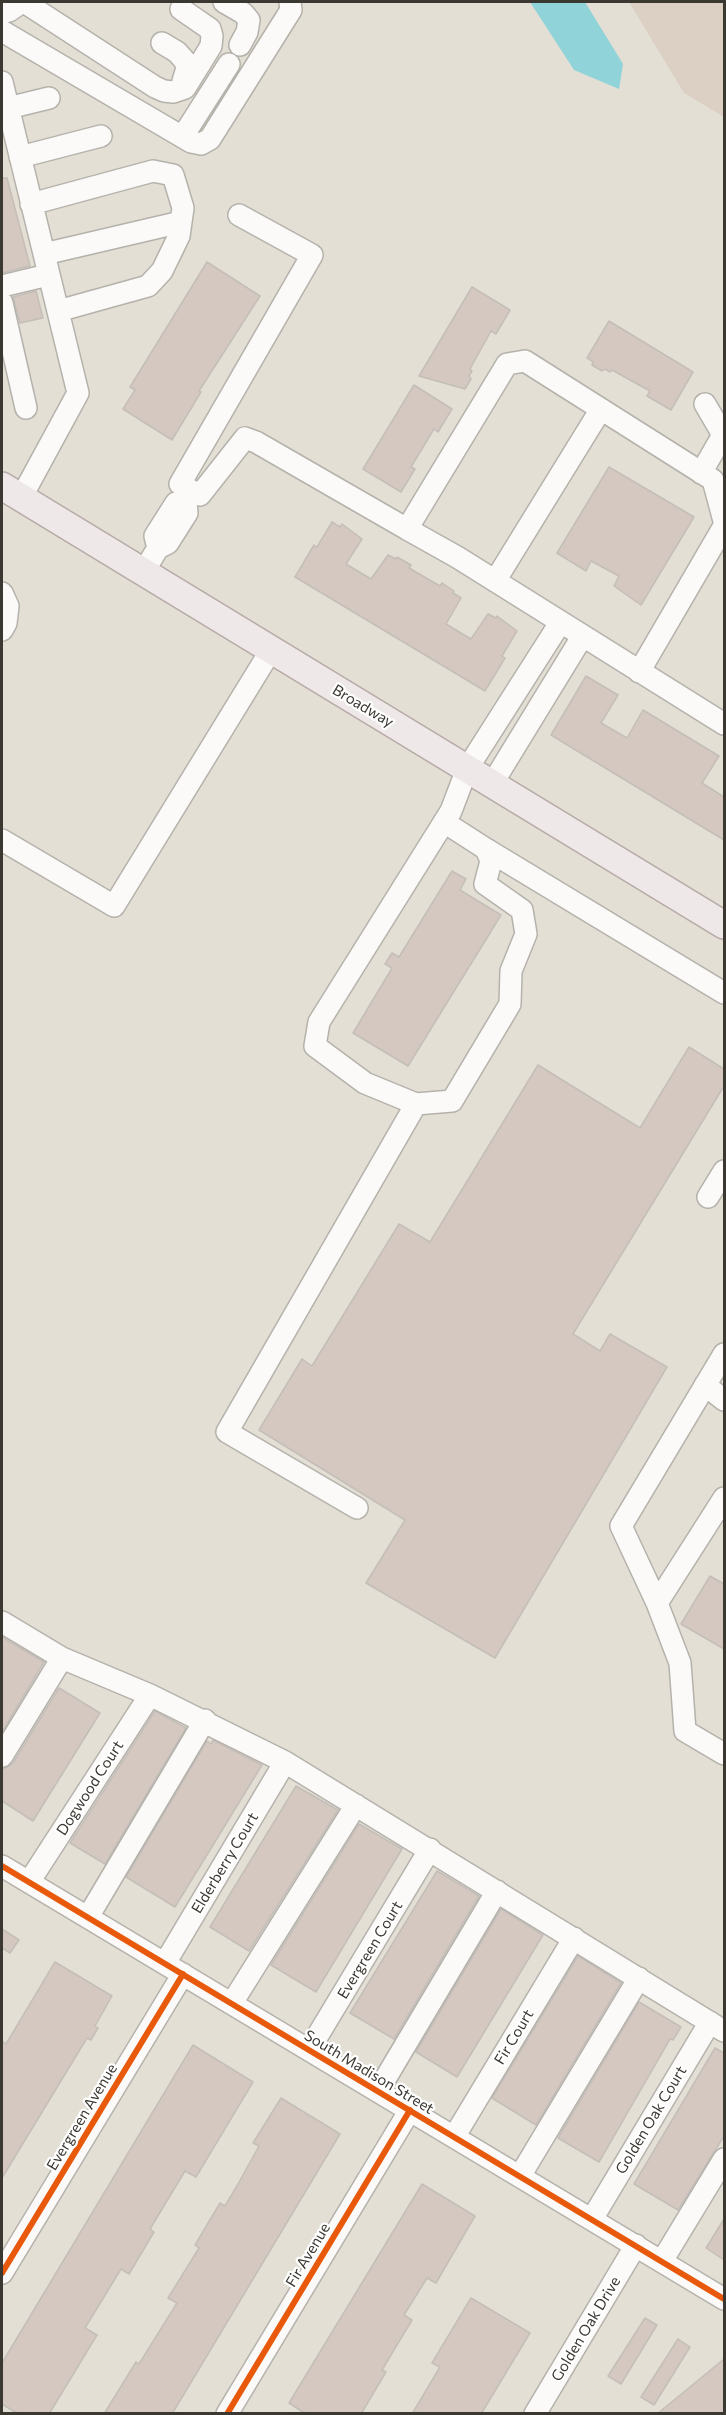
<!DOCTYPE html>
<style>
body{margin:0}
#map{position:relative;width:726px;height:2415px;overflow:hidden;background:#e3dfd5;font-family:Commissioner,sans-serif}
canvas{display:block}
.frame{position:absolute;inset:0;border:3px solid #3a3830;pointer-events:none}
</style>
<div id="map">
<canvas width="726" height="2415"></canvas>
<div class="frame"></div>
</div>
<script>
const ctx = document.querySelector('canvas').getContext('2d');
ctx.lineJoin = 'round';
function paint(path, color) { ctx.fillStyle = color; ctx.fill(path, 'evenodd'); }
const poly = rows => new Path2D(rows.map(r => 'M' + r).join(''));
function strokePath(path, color, width, dash) { ctx.strokeStyle = color; ctx.lineWidth = width; ctx.lineCap = dash ? 'butt' : 'round'; ctx.setLineDash(dash || []); ctx.stroke(path); }
function drawText(font, color, halo, rows, align = 'center') {
  ctx.font = font + ' Commissioner,sans-serif'; ctx.lineWidth = 4.5; ctx.setLineDash([]); ctx.textBaseline = 'middle'; ctx.strokeStyle = halo; ctx.fillStyle = color; for (const [text, x, y, turn = 0] of rows) {
    ctx.save(); ctx.translate(x, y); ctx.rotate((+turn || 0) * Math.PI / 180); ctx.textAlign = isNaN(turn) ? turn : align; if (halo) ctx.strokeText(text, 0, 0); ctx.fillText(text, 0, 0); ctx.restore();
  }
}
paint(poly([
 [629,2,724,2,724,117,684,93]
]), '#dbd0c3');
paint(poly([
 [530,2,585,2,623,64,619,89,574,70]
]), '#90d3d9');
const building = poly([
 [2,178,7,178,30,266,2,273,2,178],
 [207,262,260,296,199,391,201,392,172,440,123,409,135,390,130,387,207,262],
 [472,287,510,310,496,334,491,331,470,369,472,371,469,376,471,379,465,389,419,376,472,287],
 [36,291,43,318,20,323,13,297,36,291],
 [609,321,693,372,671,410,647,396,650,391,612,370,610,372,605,369,602,371,592,365,593,362,587,358,609,321],
 [414,385,452,409,438,432,434,429,411,467,415,469,401,492,363,469,414,385],
 [609,467,694,517,641,605,614,586,619,576,591,561,586,571,557,553,609,467],
 [332,522,340,527,342,524,362,539,346,564,371,579,388,555,396,559,397,557,411,565,409,568,440,586,442,583,454,591,453,593,461,598,446,624,471,639,488,614,496,618,497,616,517,631,502,656,505,658,485,691,295,577,314,545,317,547,332,522],
 [586,676,618,695,601,723,627,738,643,710,719,756,702,783,724,797,724,840,551,735,586,676],
 [452,871,466,879,460,890,501,915,408,1066,353,1033,392,968,385,964,392,953,399,957,452,871],
 [689,1047,724,1069,724,1086,573,1334,600,1351,610,1334,667,1367,495,1658,366,1583,405,1520,259,1430,302,1359,312,1366,399,1224,430,1242,538,1065,640,1128,689,1047],
 [710,1576,724,1584,724,1649,681,1624,710,1576],
 [2,1637,44,1662,2,1732,2,1637],
 [59,1688,100,1713,33,1821,2,1801,2,1769,8,1767,13,1763,59,1688],
 [155,1711,186,1728,105,1864,70,1843,155,1711],
 [213,1740,262,1765,175,1907,126,1877,207,1741,211,1744,213,1740],
 [296,1786,338,1810,249,1951,210,1927,296,1786],
 [359,1824,402,1849,316,1992,271,1965,359,1824],
 [437,1871,479,1896,394,2039,350,2013,437,1871],
 [501,1909,543,1935,457,2077,416,2052,501,1909],
 [2,1929,19,1940,10,1953,2,1948,2,1929],
 [578,1956,621,1983,536,2125,492,2098,578,1956],
 [55,1962,112,1996,95,2026,98,2028,91,2040,87,2038,2,2178,2,2041,6,2044,55,1962],
 [639,2002,681,2027,673,2040,670,2039,599,2162,558,2138,639,2002],
 [193,2045,253,2082,196,2177,185,2171,150,2229,154,2232,129,2274,121,2269,85,2328,97,2335,49,2414,18,2414,2,2404,2,2363,193,2045],
 [715,2048,724,2053,724,2136,678,2210,634,2184,715,2048],
 [281,2098,340,2134,172,2414,104,2414,136,2362,139,2364,177,2303,168,2298,199,2248,195,2245,220,2203,225,2206,238,2184,259,2146,253,2143,281,2098],
 [422,2184,475,2216,436,2283,427,2278,404,2315,412,2320,382,2370,386,2372,361,2414,306,2414,289,2403,422,2184],
 [724,2219,724,2260,706,2248,724,2219],
 [471,2298,530,2333,481,2414,412,2414,440,2367,432,2363,471,2298],
 [645,2318,657,2325,621,2384,608,2376,645,2318],
 [678,2339,690,2347,654,2405,641,2397,678,2339],
 [724,2359,724,2414,657,2414,724,2359]
]);
paint(building, '#d5c8c1');
strokePath(building, '#c4beb9', 1.5);
const minor = poly([
 [24,2,155,87,164,91,173,92,185,88,211,46,212,36,210,29,181,9],
 [224,2,243,13,249,20,247,32,240,45],
 [2,13,9,11,22,2],
 [2,31,191,142,201,144,210,139,291,10,290,2],
 [162,43,177,52,185,61,187,68,183,81,185,87],
 [2,82,78,393,21,498],
 [8,108,49,98],
 [183,136,229,64],
 [20,157,101,136],
 [31,204,153,171,173,175,183,208,179,236,162,271,148,286,58,311],
 [44,254,181,222],
 [2,286,48,275],
 [2,303,26,408],
 [701,473,723,435,705,404],
 [192,491,200,495,245,438,256,442,407,529],
 [724,521,713,480,525,361,507,364,407,529,457,557,724,724],
 [158,548,155,536,176,503,186,502],
 [144,571,158,548,168,543,187,513,186,502,192,491,180,484,312,255,239,215],
 [495,581,601,409],
 [2,593,8,606,6,623,2,630],
 [639,672,724,526],
 [492,784,582,637],
 [444,822,486,849,491,861,485,884,522,910,526,934,511,971,510,1004,452,1101,416,1104,365,1083,315,1046,319,1022,444,822,451,811,467,769,560,623],
 [2,840,114,906,271,650],
 [486,849,724,993],
 [708,1197,724,1171],
 [705,1385,724,1400],
 [724,1498,657,1603,680,1663,685,1731,724,1754],
 [357,1508,227,1432,416,1104],
 [657,1603,621,1526,724,1354],
 [2,1622,62,1658,150,1695,285,1762,724,2031],
 [2,1756,62,1658],
 [2,1866,724,2299],
 [29,1882,150,1695],
 [88,1917,205,1720],
 [165,1963,285,1762],
 [232,2003,356,1805],
 [309,2050,430,1849],
 [378,2091,497,1891],
 [454,2137,574,1938],
 [520,2176,639,1978],
 [592,2219,710,2022],
 [662,2261,724,2159],
 [2,2273,183,1974],
 [227,2414,410,2110],
 [535,2414,636,2245]
]);
const major = poly([
 [2,486,724,925]
]);
strokePath(minor, '#b5b2ab', 24);
strokePath(major, '#b7aaa7', 30);
strokePath(minor, '#fbfaf9', 21);
strokePath(major, '#eee8e8', 27);
strokePath(poly([
 [2,1866,724,2299],
 [2,2273,183,1974],
 [227,2414,410,2110]
]), '#e8590c', 6);
drawText('15px', '#3a3830', '#fff', [
 ["Broadway",363,706,31],
 ["Dogwood Court",90,1788,-57],
 ["Elderberry Court",225,1863,-59],
 ["Evergreen Court",370,1950,-59],
 ["Fir Court",514,2037,-59],
 ["South Madison Street",369,2072,31],
 ["Evergreen Avenue",82,2117,-59],
 ["Golden Oak Court",651,2120,-59],
 ["Fir Avenue",308,2255,-59],
 ["Golden Oak Drive",586,2329,-59]
]);
</script>
